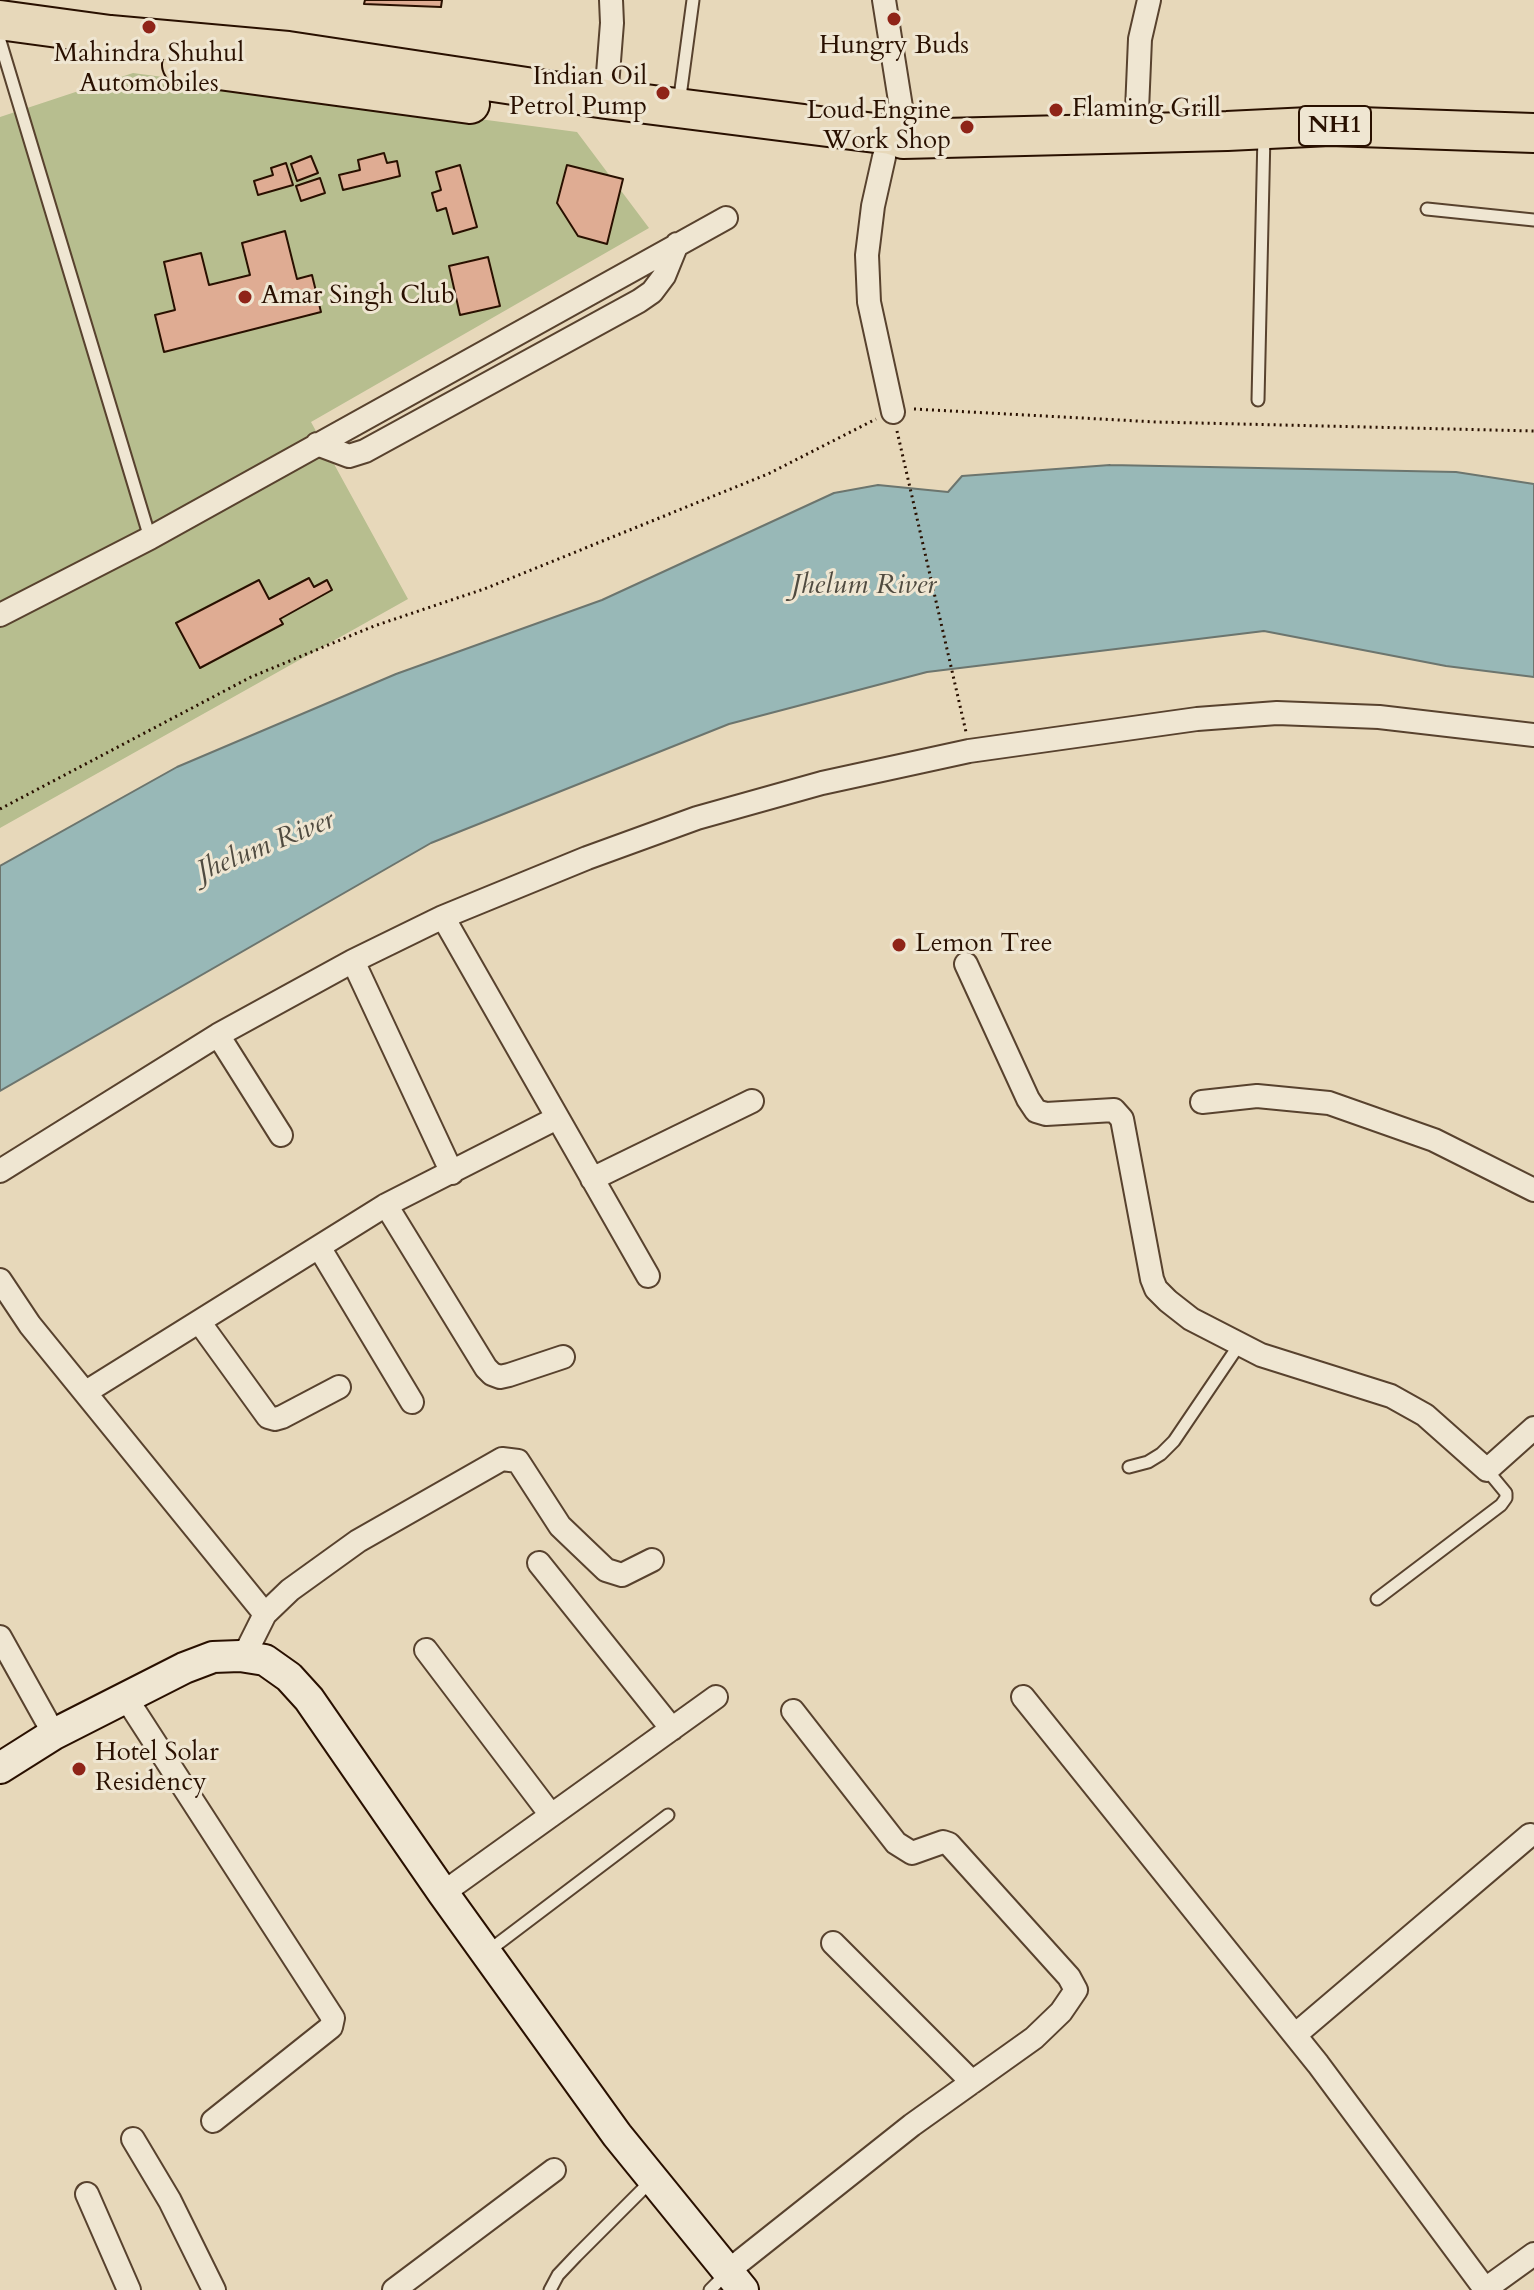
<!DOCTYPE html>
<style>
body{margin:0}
canvas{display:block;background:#e7d8ba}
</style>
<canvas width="1534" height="2290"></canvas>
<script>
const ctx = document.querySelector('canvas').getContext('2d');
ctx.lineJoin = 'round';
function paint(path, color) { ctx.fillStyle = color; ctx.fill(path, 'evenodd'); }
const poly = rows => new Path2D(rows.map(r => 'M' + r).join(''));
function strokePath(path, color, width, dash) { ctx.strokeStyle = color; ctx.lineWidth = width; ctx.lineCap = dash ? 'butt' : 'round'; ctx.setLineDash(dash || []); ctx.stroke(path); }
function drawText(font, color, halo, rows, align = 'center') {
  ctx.font = font + ' Cardo,serif'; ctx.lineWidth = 6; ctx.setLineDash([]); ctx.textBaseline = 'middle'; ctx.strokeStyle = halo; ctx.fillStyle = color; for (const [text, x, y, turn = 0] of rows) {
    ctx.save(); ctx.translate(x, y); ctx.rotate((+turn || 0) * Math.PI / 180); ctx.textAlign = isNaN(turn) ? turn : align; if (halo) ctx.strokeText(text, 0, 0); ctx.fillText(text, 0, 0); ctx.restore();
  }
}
paint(poly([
 [133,73,577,132,649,228,311,422,408,599,0,828,0,117]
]), '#b7be8f');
const water = poly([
 [1110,465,1456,472,1534,484,1534,677,1446,666,1264,631,927,672,729,724,431,843,0,1091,0,866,177,767,396,674,602,600,834,493,878,485,948,492,962,476,1110,465]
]);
paint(water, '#98b8b7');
strokePath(water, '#6c756e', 2);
const building = poly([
 [365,0,442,0,441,7,364,4,365,0],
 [384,153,387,163,397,161,400,176,343,190,339,175,360,170,358,160,384,153],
 [311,156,318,173,297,181,291,164,311,156],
 [286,163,293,185,258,195,254,181,273,175,271,168,286,163],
 [460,165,477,227,453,234,446,208,437,211,432,193,441,190,436,172,460,165],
 [567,165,623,179,607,244,578,236,557,203,567,165],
 [320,178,325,193,301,201,296,186,320,178],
 [285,231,297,279,312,275,321,312,164,352,155,315,175,310,164,262,201,253,209,285,250,275,242,243,285,231],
 [488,257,500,306,460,315,449,266,488,257],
 [309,578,314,587,327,580,332,590,280,619,283,624,200,668,176,623,259,580,269,599,309,578]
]);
paint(building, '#dfac93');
strokePath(building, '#291000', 2);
const lane = poly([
 [0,41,150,538],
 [679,104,693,0],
 [1427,209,1534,220],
 [1258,400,1264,134],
 [1129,1467,1148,1462,1161,1454,1174,1441,1239,1345],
 [1377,1599,1501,1505,1506,1498,1506,1493,1487,1470],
 [487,1952,668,1815],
 [550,2290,558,2275,576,2256,653,2179],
 [710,2290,728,2272]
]);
const street = poly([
 [884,0,901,107,903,139],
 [606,99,612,23,611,0],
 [1136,134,1140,39,1149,0],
 [884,157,873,206,867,255,869,302,893,412],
 [317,444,349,456,365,451,639,301,652,292,664,276,677,244],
 [0,615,150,538,726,218],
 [443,917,648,1276],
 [353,961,452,1173],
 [966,964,1028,1099,1036,1111,1046,1114,1114,1110,1122,1119,1152,1279,1156,1289,1168,1301,1191,1319,1261,1355,1391,1396,1425,1415,1487,1470,1534,1428],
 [218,1035,281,1135],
 [1202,1102,1257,1096,1329,1103,1434,1140,1534,1190],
 [0,1171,218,1035,353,961,443,917,587,858,697,818,822,783,969,751,1197,719,1277,713,1379,717,1534,735],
 [592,1179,752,1101],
 [386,1205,486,1368,492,1374,500,1377,509,1375,563,1357],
 [319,1247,412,1402],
 [0,1280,30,1325,265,1614],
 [200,1323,268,1417,275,1419,282,1417,339,1387],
 [86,1392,386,1205,557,1118],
 [539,1563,672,1729],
 [0,1637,54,1734],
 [426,1650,551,1815],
 [244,1656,265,1614,290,1590,358,1541,502,1459,518,1461,560,1526,606,1570,622,1575,652,1560],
 [1023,1697,1318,2064,1485,2289],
 [126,1698,333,2018,331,2027,213,2121],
 [443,1893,716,1697],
 [833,1943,972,2082],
 [1295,2035,1530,1835],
 [133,2139,170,2201,214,2290],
 [87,2194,129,2290],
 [728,2271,912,2125,1034,2038,1061,2012,1076,1990,1069,1977,949,1844,943,1842,912,1853,896,1843,793,1711],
 [394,2290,554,2170],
 [1484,2290,1534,2254]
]);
const secondary = poly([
 [0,1768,54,1734,184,1668,213,1657,240,1656,265,1660,289,1677,309,1699,443,1893,617,2135,743,2290]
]);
const highway = poly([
 [0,20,110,35,288,51,606,99,891,135,903,139,1227,131,1330,126,1534,133],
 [182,65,470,104]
]);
strokePath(lane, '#58422e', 15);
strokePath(street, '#58422e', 26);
strokePath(secondary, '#291000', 34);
strokePath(highway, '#291000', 42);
strokePath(poly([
 [914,409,1156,422,1534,431],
 [897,431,966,732],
 [0,809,251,677,374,626,484,589,768,474,876,419]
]), '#291000', 3, [2, 4]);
strokePath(lane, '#efe6d2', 11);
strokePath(street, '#efe6d2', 22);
strokePath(secondary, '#efe6d2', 30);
strokePath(highway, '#e7d8ba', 38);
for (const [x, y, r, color] of [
 [894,19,8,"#8f2418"],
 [149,27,8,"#8f2418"],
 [663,93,8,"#8f2418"],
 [1056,110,8,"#8f2418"],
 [967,127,8,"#8f2418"],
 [245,297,8,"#8f2418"],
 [899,945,8,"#8f2418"],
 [79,1769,8,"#8f2418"]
]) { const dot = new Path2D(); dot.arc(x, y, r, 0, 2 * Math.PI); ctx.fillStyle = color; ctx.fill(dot); strokePath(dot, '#efe6d2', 3); }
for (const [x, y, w] of [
 [1335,126,72]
]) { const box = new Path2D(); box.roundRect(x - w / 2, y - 20, w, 40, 6); ctx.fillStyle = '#efe6d2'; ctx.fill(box); strokePath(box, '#291000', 2); }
drawText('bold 24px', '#291000', null, [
 ["NH1",1335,126]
]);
drawText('26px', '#291000', '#efe6d2', [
 ["Hungry Buds",894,47,"center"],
 ["Mahindra Shuhul",149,55,"center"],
 ["Automobiles",149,85,"center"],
 ["Indian Oil",647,78,"right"],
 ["Petrol Pump",647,108,"right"],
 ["Flaming Grill",1072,110],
 ["Loud Engine",951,112,"right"],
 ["Work Shop",951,142,"right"],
 ["Amar Singh Club",261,297],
 ["Lemon Tree",915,945],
 ["Hotel Solar",95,1754],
 ["Residency",95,1784]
], 'left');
drawText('italic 28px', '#504b40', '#efe6d2', [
 ["Jhelum River",864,587],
 ["Jhelum River",266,847,-22]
]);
</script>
